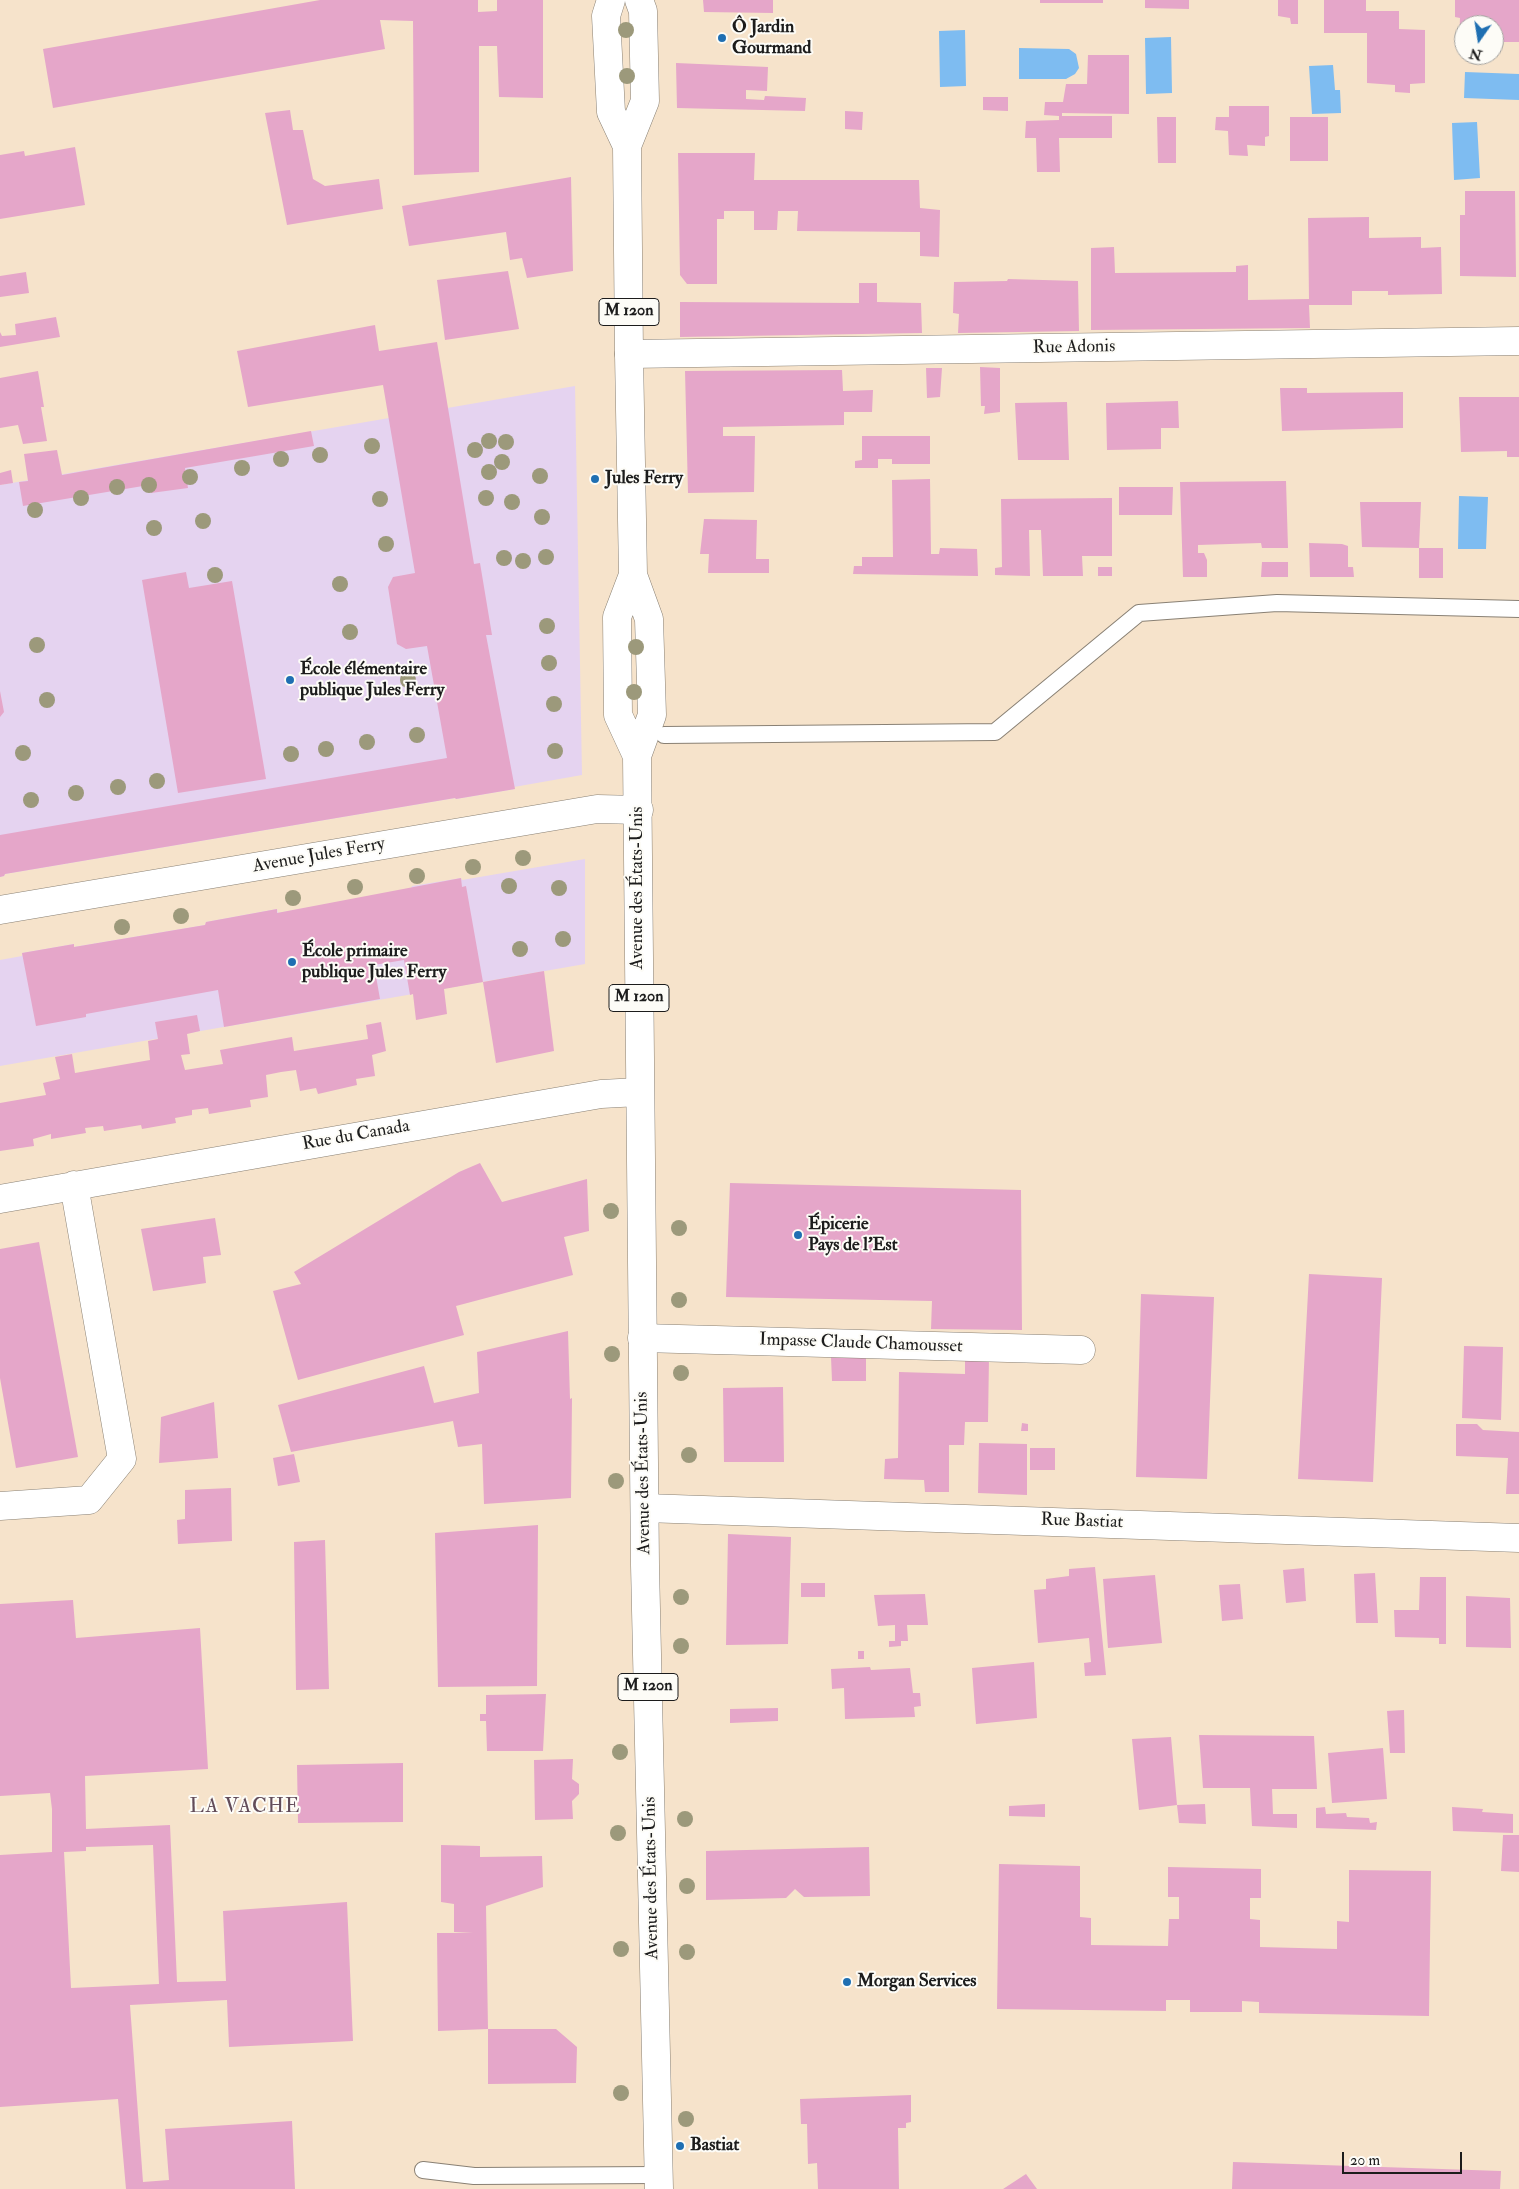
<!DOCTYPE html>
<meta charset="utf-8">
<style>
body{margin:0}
#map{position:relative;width:1519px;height:2189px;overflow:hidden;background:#f6e3cb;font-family:"IM FELL Double Pica",serif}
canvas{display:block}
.north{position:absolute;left:1454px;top:15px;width:50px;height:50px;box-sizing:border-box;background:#fdfcf7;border:1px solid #a3a29f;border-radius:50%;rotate:193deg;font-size:14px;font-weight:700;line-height:20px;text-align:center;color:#1c1c1c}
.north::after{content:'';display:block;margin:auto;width:18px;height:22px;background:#1f6fb2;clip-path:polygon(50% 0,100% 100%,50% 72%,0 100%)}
.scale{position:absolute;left:1342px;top:2152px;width:120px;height:22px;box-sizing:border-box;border:2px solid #1c1c1c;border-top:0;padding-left:6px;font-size:15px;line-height:18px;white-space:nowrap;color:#1c1c1c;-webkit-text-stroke:4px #fdfcf7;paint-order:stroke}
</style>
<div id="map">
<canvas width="1519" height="2189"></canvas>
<div class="north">N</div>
<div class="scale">20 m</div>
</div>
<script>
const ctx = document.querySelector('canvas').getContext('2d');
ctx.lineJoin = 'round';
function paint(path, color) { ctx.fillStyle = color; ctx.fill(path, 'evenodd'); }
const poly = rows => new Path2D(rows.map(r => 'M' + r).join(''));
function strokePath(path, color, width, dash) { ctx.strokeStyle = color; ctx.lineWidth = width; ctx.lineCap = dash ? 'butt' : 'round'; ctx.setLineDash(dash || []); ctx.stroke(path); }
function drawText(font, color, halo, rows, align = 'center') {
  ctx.font = font + ' "IM FELL Double Pica",serif'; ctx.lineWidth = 4; ctx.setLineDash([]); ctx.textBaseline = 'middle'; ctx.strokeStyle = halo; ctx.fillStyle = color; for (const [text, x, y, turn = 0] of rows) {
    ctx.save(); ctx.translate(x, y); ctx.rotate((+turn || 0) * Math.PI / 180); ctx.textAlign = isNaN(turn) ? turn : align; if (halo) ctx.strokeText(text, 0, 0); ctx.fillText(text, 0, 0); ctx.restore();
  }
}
paint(poly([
 [575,386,582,775,514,787,515,789,456,799,455,798,5,874,4,876,0,877,0,485],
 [585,859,585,964,0,1066,0,960,22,956,22,953,74,944,74,947,205,925,206,922,277,909,278,913,411,889,412,886,461,878,462,880]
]), '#e5d3f0');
paint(poly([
 [965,30,966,86,940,87,939,31],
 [1171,37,1172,93,1146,94,1145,38],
 [1019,48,1069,49,1076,54,1079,68,1075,74,1066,79,1019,79],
 [1333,65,1335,90,1340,90,1341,113,1312,114,1309,66],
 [1465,72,1519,74,1519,100,1464,98],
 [1477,122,1480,178,1454,180,1452,123],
 [1459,496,1488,497,1486,549,1458,549]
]), '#7ebcf1');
paint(poly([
 [320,0,478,0,478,12,497,11,497,0,543,0,543,98,499,97,497,46,479,46,479,172,414,175,413,21,380,20,385,49,53,108,43,49],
 [703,0,773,0,773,13,704,12],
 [1040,0,1103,0,1103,3,1040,3],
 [1145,0,1189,0,1189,9,1145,8],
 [1278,0,1298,0,1298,24,1291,24,1290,18,1278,16],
 [1324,0,1366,0,1366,11,1399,11,1399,29,1425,30,1425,83,1410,84,1410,93,1395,92,1395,85,1367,83,1367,33,1324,33],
 [1455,0,1519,0,1519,42,1494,42,1494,25,1464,25,1464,42,1459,42,1460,18,1455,17],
 [1088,55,1129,55,1129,114,1062,113,1062,116,1112,116,1112,138,1059,138,1060,172,1037,172,1036,138,1025,138,1026,121,1059,120,1059,116,1044,115,1045,102,1063,102,1066,84,1087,84],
 [676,63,768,67,767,91,746,90,746,99,764,100,765,96,806,98,805,111,677,108],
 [983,97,1008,97,1008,111,983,110],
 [1229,106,1269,106,1269,136,1265,137,1265,146,1247,145,1248,156,1229,155,1228,131,1215,130,1216,117,1229,117],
 [290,110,293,130,303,130,313,179,325,186,379,179,383,209,287,225,265,113],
 [845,111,863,112,862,130,845,129],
 [1157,117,1176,117,1176,163,1158,163],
 [1290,117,1328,117,1328,161,1290,161],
 [75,147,85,205,0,219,0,155,24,151,25,156],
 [678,153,755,153,754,180,919,180,920,208,940,210,939,257,920,256,920,232,797,231,798,211,778,211,777,230,754,230,754,211,724,211,724,219,717,219,717,284,687,284,680,275],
 [571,177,573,271,527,278,522,258,510,260,506,232,409,246,402,206],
 [1465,191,1515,191,1516,277,1460,276,1460,215,1465,215],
 [1369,217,1369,238,1421,237,1421,248,1441,247,1442,294,1388,295,1388,291,1352,291,1352,305,1309,305,1310,328,1091,330,1091,248,1114,247,1115,273,1236,272,1236,266,1248,265,1248,300,1309,299,1308,218],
 [508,271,519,329,445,340,437,280],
 [26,272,29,293,0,297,0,276],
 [1008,279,1078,281,1079,331,958,333,959,314,953,313,954,282,1007,281],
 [859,283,877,283,877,302,921,303,922,333,680,337,680,302,859,303],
 [56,317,60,337,0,347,0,332,2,336,16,335,15,324],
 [375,325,379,351,437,342,474,564,480,563,492,635,486,635,515,789,456,799,455,798,5,874,4,876,0,877,0,835,447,758,427,646,406,649,397,644,388,587,393,577,415,573,383,385,248,407,237,351],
 [980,367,1000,368,1000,412,984,414,985,406,981,406],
 [926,368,942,368,940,397,927,398],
 [842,370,843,391,873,390,872,412,844,412,844,425,723,427,723,436,755,436,754,492,688,493,685,371],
 [38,371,44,407,41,407,47,441,23,444,18,425,0,428,0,378],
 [1280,388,1307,388,1307,393,1403,392,1403,428,1282,431],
 [1459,397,1519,397,1519,457,1507,457,1507,451,1461,452],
 [1178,401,1179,428,1161,428,1161,449,1107,450,1106,403],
 [1067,402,1069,460,1018,460,1015,403],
 [311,431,314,446,185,468,188,488,151,493,149,485,23,506,19,482,28,481,24,454,57,450,62,475],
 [862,436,930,436,930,464,892,464,892,459,878,459,878,468,855,468,855,461,862,460],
 [11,470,13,483,0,485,0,473],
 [930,479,931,554,939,554,940,548,977,549,978,576,853,574,854,566,862,566,862,557,893,557,892,480],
 [1286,481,1288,548,1262,548,1261,543,1198,545,1198,553,1204,553,1207,560,1207,577,1183,577,1180,482],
 [1119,487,1173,487,1172,515,1119,515],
 [1112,498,1112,556,1082,556,1083,576,1043,576,1041,530,1029,530,1030,576,995,575,995,568,1002,567,1001,499],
 [1360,502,1421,502,1419,548,1362,547],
 [704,519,757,520,756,559,769,559,769,573,708,573,709,554,700,554],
 [1309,543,1342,544,1348,546,1348,567,1353,567,1354,577,1310,577],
 [1419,548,1443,548,1443,578,1419,578],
 [1262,562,1288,562,1288,577,1261,577],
 [1098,567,1112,567,1112,576,1098,576],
 [186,572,189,588,232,581,266,779,178,793,142,580],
 [0,691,4,712,0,717],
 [461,878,462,887,466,886,483,982,444,989,447,1014,416,1020,413,994,410,995,404,960,374,965,380,999,224,1027,218,990,86,1014,86,1017,36,1026,22,953,74,944,74,947,205,925,206,922,277,909,277,913],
 [544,971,554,1051,496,1063,483,982],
 [197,1015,200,1031,187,1034,190,1054,181,1055,185,1070,223,1064,220,1050,292,1037,294,1051,368,1039,366,1025,381,1022,386,1051,372,1055,375,1076,356,1079,357,1085,318,1094,316,1088,300,1091,296,1070,281,1072,266,1075,268,1097,250,1100,251,1107,209,1114,208,1108,192,1110,192,1115,175,1118,176,1123,142,1129,141,1125,104,1131,103,1126,85,1128,86,1133,51,1139,51,1134,33,1139,34,1146,0,1151,0,1103,46,1095,43,1083,60,1079,55,1057,72,1054,75,1073,150,1060,148,1041,158,1039,155,1022],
 [480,1163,502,1202,587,1179,589,1231,564,1237,573,1275,456,1306,464,1335,298,1380,273,1291,301,1284,294,1272,459,1172],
 [730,1183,1021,1190,1022,1330,931,1329,932,1301,726,1297],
 [215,1218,221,1255,203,1257,206,1283,153,1291,141,1229],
 [39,1242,78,1457,16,1468,0,1378,0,1249],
 [1309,1274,1382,1278,1373,1482,1298,1479],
 [1141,1294,1214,1297,1207,1479,1136,1477],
 [568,1331,570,1399,572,1398,571,1498,484,1504,482,1444,458,1447,453,1421,291,1452,278,1405,424,1366,434,1403,479,1393,477,1352],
 [1464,1346,1503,1347,1501,1420,1462,1418],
 [965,1356,989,1357,988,1422,965,1422,964,1445,949,1445,949,1492,925,1492,924,1480,884,1479,885,1459,898,1458,899,1372,965,1374],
 [831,1357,866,1358,866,1381,832,1381],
 [783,1387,784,1462,724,1462,723,1388],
 [214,1402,218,1458,159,1463,161,1417],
 [1022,1423,1028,1424,1028,1431,1021,1431],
 [1456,1424,1477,1424,1483,1430,1519,1432,1519,1494,1506,1494,1508,1458,1456,1456],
 [979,1443,1027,1444,1027,1495,978,1493],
 [1030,1448,1055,1448,1055,1470,1030,1470],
 [294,1454,300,1482,278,1486,273,1458],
 [231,1488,232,1541,178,1544,177,1520,185,1519,185,1490],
 [538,1525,537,1686,438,1687,435,1533],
 [728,1534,791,1537,788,1644,726,1645],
 [325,1540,329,1689,296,1690,294,1542],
 [1095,1567,1106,1675,1085,1676,1084,1663,1091,1662,1089,1638,1038,1643,1034,1590,1046,1589,1046,1579,1069,1576,1069,1569],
 [1304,1568,1306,1601,1286,1603,1283,1570],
 [1375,1573,1378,1623,1356,1623,1354,1574],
 [1155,1575,1162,1643,1108,1648,1103,1579],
 [1420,1577,1446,1577,1446,1644,1439,1644,1439,1638,1395,1637,1394,1610,1419,1610],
 [801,1583,825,1583,825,1597,801,1597],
 [1240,1584,1243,1619,1222,1621,1219,1585],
 [925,1594,928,1625,907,1625,908,1641,901,1641,901,1646,889,1647,889,1641,895,1641,895,1625,878,1626,874,1595],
 [1466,1596,1510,1598,1511,1648,1466,1647],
 [73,1600,76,1638,200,1628,208,1769,85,1776,86,1829,170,1825,177,1982,226,1981,223,1911,347,1902,353,2041,229,2047,227,2000,130,2005,143,2182,169,2180,165,2129,292,2121,295,2189,126,2189,118,2099,0,2107,0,1855,52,1852,52,1809,50,1793,0,1796,0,1604],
 [153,1845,159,1984,71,1988,64,1852,86,1851,86,1847],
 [858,1651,864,1651,864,1659,858,1659],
 [1034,1662,1037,1718,976,1724,972,1668],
 [870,1667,871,1670,910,1668,913,1693,920,1693,921,1706,914,1707,915,1717,845,1719,844,1688,832,1689,831,1669],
 [546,1694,543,1751,487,1751,486,1721,480,1721,480,1714,486,1714,486,1695],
 [778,1708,778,1721,730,1723,730,1709],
 [1404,1710,1405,1753,1390,1753,1387,1711],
 [1199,1735,1314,1736,1317,1789,1272,1789,1273,1814,1297,1814,1297,1828,1252,1826,1250,1788,1203,1788],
 [1171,1737,1177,1805,1205,1804,1206,1824,1179,1823,1177,1805,1139,1810,1132,1739],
 [1383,1748,1387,1799,1332,1803,1328,1753],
 [573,1759,572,1779,579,1784,579,1794,572,1801,573,1819,535,1820,534,1760],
 [403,1763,403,1822,298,1823,297,1765],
 [1045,1804,1045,1817,1009,1816,1009,1806],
 [1325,1807,1326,1814,1346,1813,1347,1817,1369,1818,1370,1823,1377,1822,1376,1830,1316,1828,1316,1808],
 [1452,1807,1483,1809,1482,1812,1513,1814,1513,1833,1453,1831],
 [1503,1835,1519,1835,1519,1872,1501,1871],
 [441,1845,480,1846,480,1857,542,1856,543,1887,486,1906,488,2029,438,2031,437,1933,473,1933,454,1932,454,1904,441,1902],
 [869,1847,870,1896,804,1897,795,1889,786,1898,706,1900,706,1851],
 [999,1864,1080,1866,1080,1917,1091,1918,1091,1945,1168,1946,1169,1919,1179,1919,1179,1897,1168,1897,1168,1867,1261,1869,1261,1898,1250,1898,1250,1919,1260,1920,1260,1947,1337,1949,1337,1921,1349,1922,1349,1870,1431,1871,1429,2016,1259,2013,1259,2002,1242,2001,1242,2012,1190,2012,1190,2000,1166,2000,1166,2011,997,2009],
 [488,2029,556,2029,577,2047,576,2083,488,2084],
 [911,2095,911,2122,906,2123,906,2128,898,2128,899,2189,818,2189,817,2163,808,2164,807,2124,801,2124,800,2099],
 [1233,2162,1501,2171,1500,2189,1232,2189],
 [1026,2174,1037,2189,1003,2189]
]), '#e5a6c9');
const lane = poly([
 [664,735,995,732,1139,613,1277,603,1519,609],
 [423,2170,474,2176,659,2175]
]);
const street = poly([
 [629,354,1519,341],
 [0,910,597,809,639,810],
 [0,1199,601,1094,639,1092],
 [642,1338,1081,1350],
 [0,1506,89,1500,122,1459,74,1185],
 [645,1508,1519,1538]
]);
const primary = poly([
 [611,0,606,16,611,112,627,146],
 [639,0,643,11,645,101,627,146,629,354,633,575,649,619,652,715,637,756,645,1565,659,2189],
 [633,575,617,617,618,715,637,756]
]);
strokePath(lane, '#898074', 18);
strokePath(street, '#898074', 29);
strokePath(primary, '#898074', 29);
strokePath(lane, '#fff', 16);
strokePath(street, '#fff', 28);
strokePath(primary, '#fff', 28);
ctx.fillStyle = '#9c997b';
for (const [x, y] of [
 [626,30],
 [627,76],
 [489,441],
 [506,442],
 [372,446],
 [475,450],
 [320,455],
 [281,459],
 [502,462],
 [242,468],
 [489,472],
 [540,476],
 [190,477],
 [149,485],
 [117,487],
 [81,498],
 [486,498],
 [380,499],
 [512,502],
 [35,510],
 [542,517],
 [203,521],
 [154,528],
 [386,544],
 [546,557],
 [504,558],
 [523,561],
 [215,575],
 [340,584],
 [547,626],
 [350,632],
 [37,645],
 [636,647],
 [549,663],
 [408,680],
 [634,692],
 [47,700],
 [554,704],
 [417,735],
 [367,742],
 [326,749],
 [555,751],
 [23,753],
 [291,754],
 [157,781],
 [118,787],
 [76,793],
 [31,800],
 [523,858],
 [473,867],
 [417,876],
 [509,886],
 [355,887],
 [559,888],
 [293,898],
 [181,916],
 [122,927],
 [563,939],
 [520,949],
 [611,1211],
 [679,1228],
 [679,1300],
 [612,1354],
 [681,1373],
 [689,1455],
 [616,1481],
 [681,1597],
 [681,1646],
 [620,1752],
 [685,1819],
 [618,1833],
 [687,1886],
 [621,1949],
 [687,1952],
 [621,2093],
 [686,2119]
]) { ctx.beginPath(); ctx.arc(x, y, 8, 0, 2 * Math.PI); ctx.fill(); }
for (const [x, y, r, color] of [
 [722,38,5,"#1f6fb2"],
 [595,479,5,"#1f6fb2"],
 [290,680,5,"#1f6fb2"],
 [292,962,5,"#1f6fb2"],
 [798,1235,5,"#1f6fb2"],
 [847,1982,5,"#1f6fb2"],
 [680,2146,5,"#1f6fb2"]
]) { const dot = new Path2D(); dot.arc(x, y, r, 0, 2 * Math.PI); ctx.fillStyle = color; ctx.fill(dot); strokePath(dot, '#fdfcf7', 2); }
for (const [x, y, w] of [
 [629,312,60],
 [639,998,60],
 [648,1687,60]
]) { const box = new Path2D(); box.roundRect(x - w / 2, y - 13.5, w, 27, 4); ctx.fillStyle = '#fdfcf7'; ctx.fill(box); strokePath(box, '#1c1c1c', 1); }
drawText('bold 16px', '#1c1c1c', null, [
 ["M 120n",629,312],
 ["M 120n",639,998],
 ["M 120n",648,1687]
]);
drawText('bold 18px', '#1c1c1c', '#fdfcf7', [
 ["Ô Jardin",732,28],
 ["Gourmand",732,49],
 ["Jules Ferry",605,479],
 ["École élémentaire",300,670],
 ["publique Jules Ferry",300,691],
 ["École primaire",302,952],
 ["publique Jules Ferry",302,973],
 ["Épicerie",808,1225],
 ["Pays de l'Est",808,1246],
 ["Morgan Services",857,1982],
 ["Bastiat",690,2146]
], 'left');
drawText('18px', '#1c1c1c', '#fdfcf7', [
 ["Rue Adonis",1074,348,-1],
 ["Avenue Jules Ferry",319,856,-10],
 ["Avenue des États-Unis",638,888,-90],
 ["Rue du Canada",356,1136,-10],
 ["Impasse Claude Chamousset",861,1344,2],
 ["Avenue des États-Unis",644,1473,-91],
 ["Rue Bastiat",1082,1522,2],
 ["Avenue des États-Unis",652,1878,-91]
]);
ctx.letterSpacing = '1px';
drawText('20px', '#624c59', '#fdfcf7', [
 ["LA VACHE",245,1808]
]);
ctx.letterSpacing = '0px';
</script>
